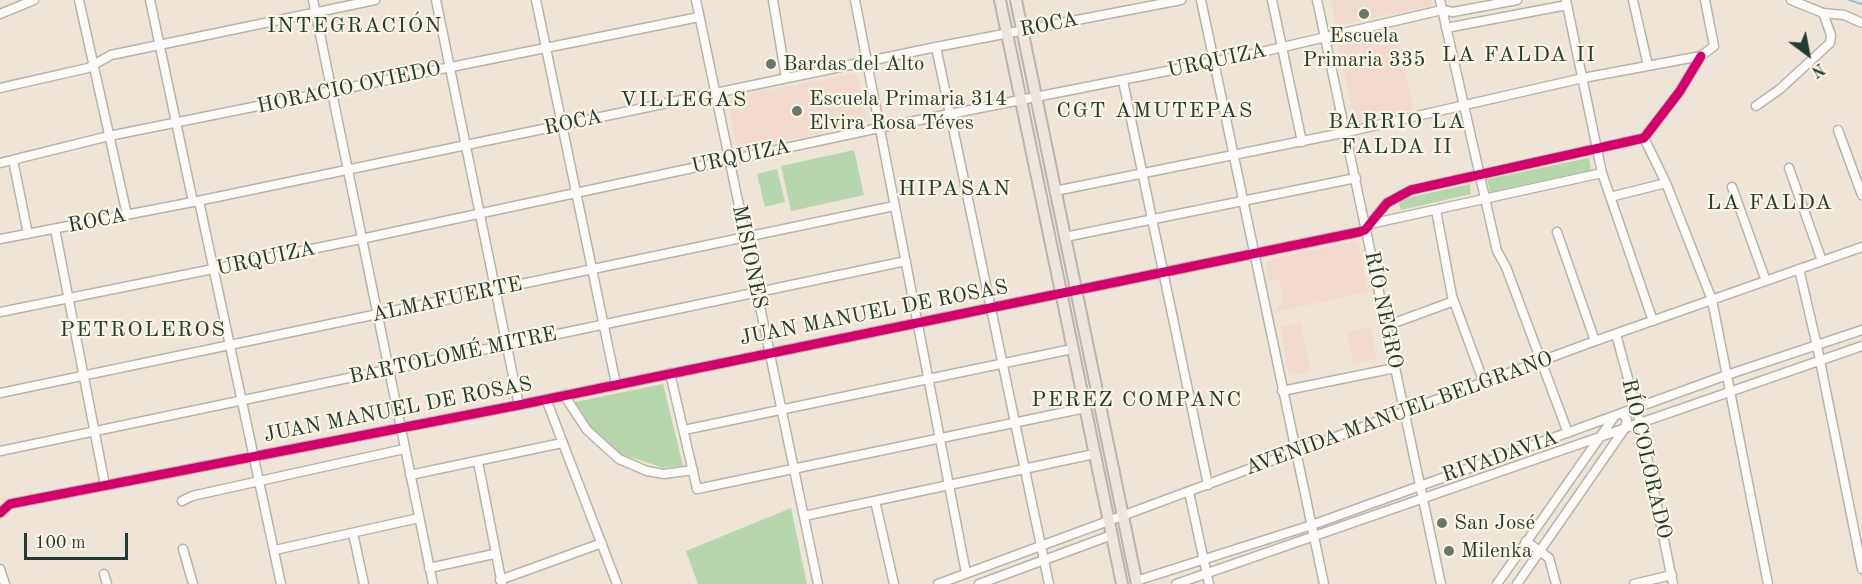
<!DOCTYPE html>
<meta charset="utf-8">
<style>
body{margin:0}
#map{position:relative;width:1862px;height:584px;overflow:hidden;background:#eee5d8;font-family:"Old Standard TT",serif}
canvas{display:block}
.north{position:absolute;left:1778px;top:24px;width:60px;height:60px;-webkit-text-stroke:4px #fcf5e5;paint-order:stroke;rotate:148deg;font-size:16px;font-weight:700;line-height:24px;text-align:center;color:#1f3d34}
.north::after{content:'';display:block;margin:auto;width:21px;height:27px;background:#1f3d34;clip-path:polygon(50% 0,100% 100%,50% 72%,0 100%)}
.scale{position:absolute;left:24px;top:533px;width:104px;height:27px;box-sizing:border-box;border:3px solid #1f3d34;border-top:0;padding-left:8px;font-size:18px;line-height:21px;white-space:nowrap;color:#1f3d34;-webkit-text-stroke:4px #fcf5e5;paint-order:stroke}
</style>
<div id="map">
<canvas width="1862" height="584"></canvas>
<div class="north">N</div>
<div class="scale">100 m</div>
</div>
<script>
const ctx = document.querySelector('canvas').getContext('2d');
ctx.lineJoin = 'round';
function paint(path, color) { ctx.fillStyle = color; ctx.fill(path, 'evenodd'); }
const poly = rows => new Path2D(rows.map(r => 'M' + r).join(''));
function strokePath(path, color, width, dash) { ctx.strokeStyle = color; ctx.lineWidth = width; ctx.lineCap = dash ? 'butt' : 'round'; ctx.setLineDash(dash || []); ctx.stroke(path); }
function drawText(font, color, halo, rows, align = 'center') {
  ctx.font = font + ' "Old Standard TT",serif'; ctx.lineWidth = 4.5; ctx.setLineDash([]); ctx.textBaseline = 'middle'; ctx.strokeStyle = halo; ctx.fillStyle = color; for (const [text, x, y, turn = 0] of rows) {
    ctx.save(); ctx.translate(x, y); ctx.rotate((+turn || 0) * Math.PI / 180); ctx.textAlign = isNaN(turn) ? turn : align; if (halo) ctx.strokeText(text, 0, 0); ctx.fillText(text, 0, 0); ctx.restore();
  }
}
paint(poly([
 [1331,0,1432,0,1433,6,1340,25,1335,22],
 [1397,30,1414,109,1359,121,1354,117,1338,46,1340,42],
 [853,74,858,77,867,120,863,124,741,149,736,145,728,102,734,96],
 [1355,241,1359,245,1368,292,1275,312,1283,300,1280,280,1269,281,1266,263,1274,258],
 [1301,322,1311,372,1289,376,1280,327],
 [1370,327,1377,358,1354,364,1347,333]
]), '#f2dbce');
paint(poly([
 [854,150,864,195,791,211,781,166],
 [1589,158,1591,170,1490,192,1487,179],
 [777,169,785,202,765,207,757,174],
 [1470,184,1471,194,1401,210,1398,200],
 [663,384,683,466,664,468,620,454,589,427,570,403],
 [791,508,807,584,698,584,686,551]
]), '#b5d7ab');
strokePath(poly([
 [1849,0,1862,4]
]), '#94bcde', 2);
const minor = poly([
 [79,0,127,215],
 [150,0,193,202],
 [313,0,433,584],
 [436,0,519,405],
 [536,0,616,384],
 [696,0,818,584],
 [773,0,786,78],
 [855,0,966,573],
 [1201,0,1324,584],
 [1272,0,1302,142],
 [1317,0,1441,584],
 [1440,0,1497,251,1506,267,1568,433],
 [1566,0,1602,173,1653,321],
 [1633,0,1648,66],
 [1791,0,1823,13,1844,15,1862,23],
 [0,14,34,0],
 [1446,28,1567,5],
 [936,47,1049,584],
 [1123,81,1208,485],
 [0,88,88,68,111,55,375,0],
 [1756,106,1780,89,1830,43,1831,35,1823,13],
 [1838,130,1862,195],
 [1644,138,1666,183,1712,300,1768,584],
 [13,160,28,234],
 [0,163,109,136,699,17],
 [1789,168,1822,261],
 [1732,187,1766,281],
 [1055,191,1347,132,1583,78,1701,56,1714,46,1705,0],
 [1610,197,1666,183],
 [199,201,281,584],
 [1436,210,1452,296,1484,383],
 [1370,224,1602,173],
 [55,229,105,485],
 [1557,232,1595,341],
 [1065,237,1356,178],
 [0,239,193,202,936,47,1181,0],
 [1799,269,1817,346,1862,569],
 [0,312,361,239,879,128,1253,54,1442,10,1453,12,1517,0],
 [1386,326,1454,301],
 [1616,334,1640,423,1673,584],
 [670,373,697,489,1085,408],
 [1282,391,1395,368],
 [0,393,894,206],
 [564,395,587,430,619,459,647,471,664,474,693,470],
 [546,399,617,584],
 [684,430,1072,349],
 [0,451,906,261],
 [478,462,502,584],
 [410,475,562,443],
 [1189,492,1209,584],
 [182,501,192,496,404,449],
 [875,501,894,584],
 [0,513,10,504,20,502,519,405,1359,232,1365,230,1387,203,1411,190,1644,138,1680,91,1701,56],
 [804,516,1094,454],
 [353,533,364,584],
 [1526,541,1549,558,1556,584],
 [183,549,193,584],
 [275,550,419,518],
 [429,568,494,554],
 [0,569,5,584],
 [104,574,107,584],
 [500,580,602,543],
 [1136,581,1312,525,1727,375,1862,330],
 [938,584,1595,341,1862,247],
 [979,584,1112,535],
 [1176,584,1862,346],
 [1497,584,1614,417],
 [1517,584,1625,428,1627,420,1623,414],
 [1634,584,1672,575]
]);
const major = poly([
 [1000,0,1122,584],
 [1016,0,1137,584]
]);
strokePath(minor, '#b7b5ab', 11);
strokePath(major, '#b7b5ab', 14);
strokePath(minor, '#fcfbf9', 8);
strokePath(major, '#eee6de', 10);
strokePath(poly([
 [0,513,10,504,20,502,519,405,1359,232,1365,230,1387,203,1411,190,1644,138,1680,91,1701,56]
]), '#d6006c', 9);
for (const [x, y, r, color] of [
 [1364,14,6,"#67786d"],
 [771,64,6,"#67786d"],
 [797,111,6,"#67786d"],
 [1442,523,6,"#67786d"],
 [1449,551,6,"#67786d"]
]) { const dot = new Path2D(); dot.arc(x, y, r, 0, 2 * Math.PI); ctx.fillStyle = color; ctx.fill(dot); strokePath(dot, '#fcf5e5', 2); }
drawText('21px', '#1f3d34', '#fcf5e5', [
 ["ROCA",1049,25,-11],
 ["URQUIZA",1217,61,-12],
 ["HORACIO OVIEDO",349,88,-12],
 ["ROCA",573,123,-12],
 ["URQUIZA",741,157,-12],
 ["ROCA",97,221,-11],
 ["MISIONES",749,257,78],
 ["URQUIZA",266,259,-12],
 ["ALMAFUERTE",447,300,-12],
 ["RÍO NEGRO",1383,310,78],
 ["JUAN MANUEL DE ROSAS",874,313,-11],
 ["BARTOLOMÉ MITRE",453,356,-12],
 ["JUAN MANUEL DE ROSAS",398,410,-11],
 ["AVENIDA MANUEL BELGRANO",1399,414,-20],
 ["RIVADAVIA",1500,457,-19],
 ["RÍO COLORADO",1646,459,77]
]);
drawText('21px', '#1f3d34', '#fcf5e5', [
 ["Escuela",1364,36,"center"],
 ["Primaria 335",1364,60,"center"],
 ["Bardas del Alto",783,64],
 ["Escuela Primaria 314",809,99],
 ["Elvira Rosa Téves",809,123],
 ["San José",1454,523],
 ["Milenka",1461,551]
], 'left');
ctx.letterSpacing = '1.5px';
drawText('22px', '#1f3d34', '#fcf5e5', [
 ["INTEGRACIÓN",355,26],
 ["LA FALDA II",1519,55],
 ["VILLEGAS",684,100],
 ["CGT AMUTEPAS",1155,111],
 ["BARRIO LA",1397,122],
 ["FALDA II",1397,147],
 ["HIPASAN",955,189],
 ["LA FALDA",1770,203],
 ["PETROLEROS",143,330],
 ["PEREZ COMPANC",1137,400]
]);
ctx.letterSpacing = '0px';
</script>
